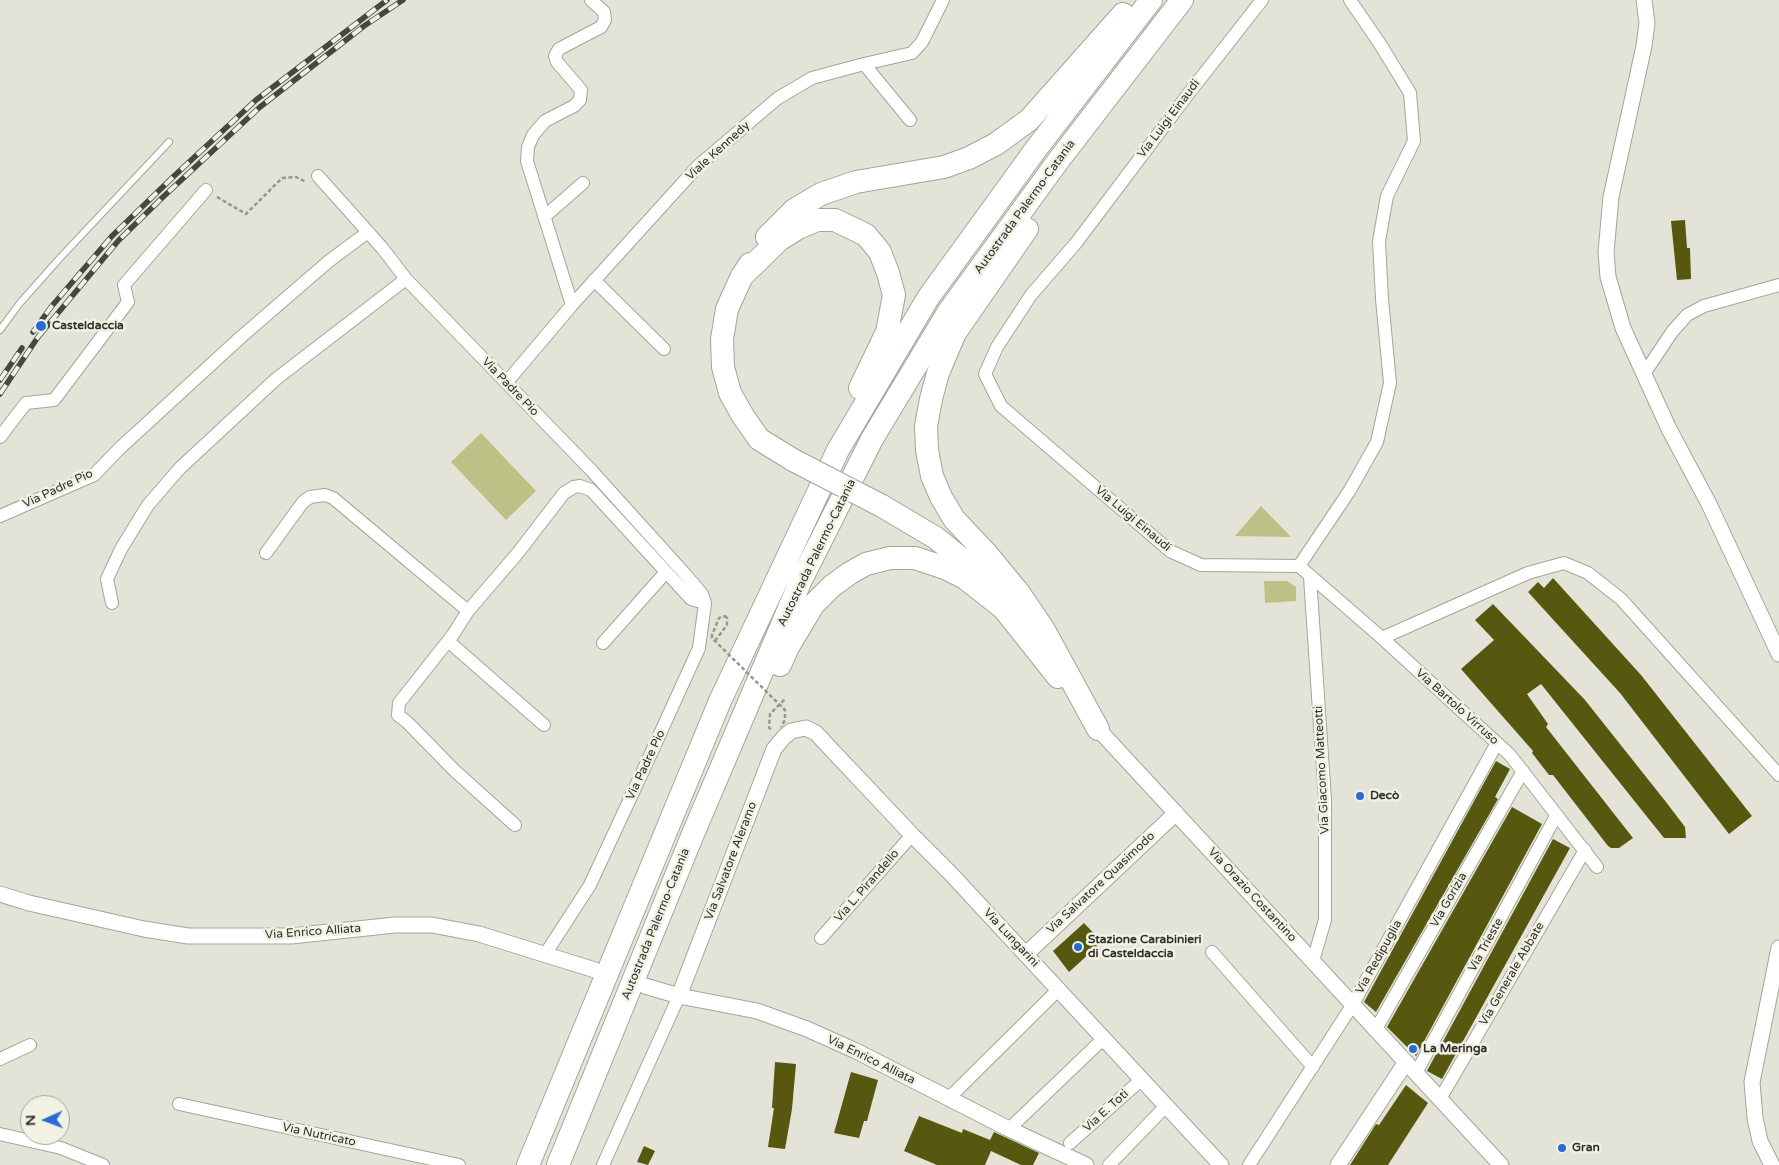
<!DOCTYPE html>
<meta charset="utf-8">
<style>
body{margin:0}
#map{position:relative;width:1779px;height:1165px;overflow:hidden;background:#e3e4d7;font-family:"Varela Round",sans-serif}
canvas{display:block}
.north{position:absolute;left:20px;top:1095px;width:50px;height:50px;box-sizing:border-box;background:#f1f2e4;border:1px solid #a3a49a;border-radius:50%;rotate:268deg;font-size:14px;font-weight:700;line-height:20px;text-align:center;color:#2f302b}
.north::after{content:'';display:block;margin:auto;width:18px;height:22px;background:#2a6ad7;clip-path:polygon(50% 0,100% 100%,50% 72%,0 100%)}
</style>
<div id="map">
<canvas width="1779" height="1165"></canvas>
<div class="north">N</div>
</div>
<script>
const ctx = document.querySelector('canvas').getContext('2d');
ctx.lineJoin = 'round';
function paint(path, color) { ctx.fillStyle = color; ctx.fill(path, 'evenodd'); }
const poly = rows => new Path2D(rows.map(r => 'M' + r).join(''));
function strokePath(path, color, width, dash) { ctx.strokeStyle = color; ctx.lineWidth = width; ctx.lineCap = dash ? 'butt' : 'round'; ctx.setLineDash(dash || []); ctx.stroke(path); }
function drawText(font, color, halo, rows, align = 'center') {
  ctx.font = font + ' "Varela Round",sans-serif'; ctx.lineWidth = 5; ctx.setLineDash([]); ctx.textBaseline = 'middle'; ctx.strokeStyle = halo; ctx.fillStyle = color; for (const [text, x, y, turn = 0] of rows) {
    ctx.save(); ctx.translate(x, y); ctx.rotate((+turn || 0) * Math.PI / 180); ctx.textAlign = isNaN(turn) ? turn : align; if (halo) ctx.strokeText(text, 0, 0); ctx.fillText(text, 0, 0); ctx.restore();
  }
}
paint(poly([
 [481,433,536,491,506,520,451,462],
 [1261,506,1291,537,1235,536],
 [1264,581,1287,581,1296,587,1296,601,1265,603]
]), '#bec186');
paint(poly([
 [1685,220,1687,248,1690,248,1691,279,1677,280,1671,221],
 [1553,578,1641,675,1752,816,1729,834,1620,693,1528,592,1538,582,1544,588],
 [1493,604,1585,700,1666,802,1685,827,1686,838,1664,838,1541,684,1527,694,1548,724,1546,727,1633,838,1619,848,1611,848,1608,846,1553,775,1549,775,1532,753,1533,751,1461,669,1494,640,1475,620],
 [1496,761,1510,769,1495,797,1498,799,1376,1012,1364,1002],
 [1512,807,1542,824,1416,1056,1387,1027],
 [1553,839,1570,848,1442,1079,1427,1071,1428,1069],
 [1084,923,1102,942,1069,972,1053,951],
 [775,1062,796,1064,792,1109,785,1149,768,1147,774,1108,772,1108],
 [851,1072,878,1080,867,1121,864,1121,859,1138,834,1133],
 [1406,1085,1428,1103,1388,1165,1350,1165,1376,1124,1379,1125],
 [919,1116,962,1133,963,1129,990,1140,994,1132,1039,1153,1033,1165,1021,1165,991,1151,985,1165,937,1165,904,1151],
 [644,1146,655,1151,648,1165,637,1162]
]), '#57580f');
const service = poly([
 [0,330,20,303,59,259,169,142]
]);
const minor = poly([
 [1262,0,1189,93,1076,243,1031,295,997,347,985,374,1001,406,1170,551,1201,565,1299,566],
 [864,64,910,120],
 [318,176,368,232],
 [544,217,583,183],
 [594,280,664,349],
 [572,305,527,161,528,147,533,135,545,121,574,106,580,100,581,90,557,62,555,56,559,49,601,27,605,20,604,12,591,0],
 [1644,374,1672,332,1687,315,1704,306,1779,285],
 [506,383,572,305,699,165,778,98,812,78,864,64,912,53,922,42,943,0],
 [0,437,26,403,54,400,128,302,124,285,206,190],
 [0,516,94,475,120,448,241,337,329,261,368,232,383,249,406,279,591,470,684,573,702,594,705,603,699,648,654,747,590,885,546,953],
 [266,553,303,502,310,497,325,495,333,498,339,503,468,611],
 [1299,566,1350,490,1377,442,1390,383,1382,299,1379,241,1387,196,1414,141,1410,93,1380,44,1350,0],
 [1299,566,1382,638,1510,755,1597,867],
 [1310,577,1325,800,1325,920,1313,961],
 [112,603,107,579,121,549,148,505,180,468,276,379,406,279],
 [1382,638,1528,573,1564,563,1588,573,1621,599,1779,775],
 [448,641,544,725],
 [603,643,666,572],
 [515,825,455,771,407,722,398,715,399,703,452,636,468,611,517,554,564,493,574,487,580,486,591,490,691,599,705,603],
 [821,938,912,835],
 [1212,952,1313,1067],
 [1376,1029,1523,771],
 [0,1059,30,1045],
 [1416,1073,1556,816],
 [948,1099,1059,989],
 [1440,1099,1585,850],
 [179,1104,459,1165],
 [1009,1129,1104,1038],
 [0,1134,61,1148,103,1165],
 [1070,1143,1142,1079],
 [603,1165,679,996],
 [1109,1165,1166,1106],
 [1249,1165,1353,1004,1497,743]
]);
const tertiary = poly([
 [1644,0,1647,23,1644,46,1611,197,1606,252,1608,277,1623,328,1669,429,1709,504,1779,654],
 [1098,729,1501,1165],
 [0,894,29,903,144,929,188,936,291,936,395,925,432,925,479,934,595,970],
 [1026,954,1176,813],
 [645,986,679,996,757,1011,807,1029,856,1051,1009,1129,1086,1165],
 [679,996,774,749,784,737,791,731,806,728,816,733,829,747,912,835,952,875,1221,1165],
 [1338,1165,1406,1062],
 [1772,1165,1760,1141,1755,1118,1752,1082,1779,948]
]);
const motorway = poly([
 [1027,229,955,333,938,373,931,399,926,426,927,450,932,476,941,497,954,519,986,553,1019,593,1044,630,1098,729],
 [767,237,794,210,821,194,856,182,944,167,969,158,996,144,1029,120,1123,14],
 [750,264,742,276,727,309,722,339,723,367,730,393,743,416,759,439,793,460],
 [742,276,779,240,798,228,817,220,835,220,866,235,880,252,888,273,894,295,887,332,860,388],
 [882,506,936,538,969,565,1058,677],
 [780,665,788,647,813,605,832,586,850,573,866,564,890,558,915,558,945,568,965,578,1007,611],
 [528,1165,720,701,838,450,928,298,1036,149,1151,0],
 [558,1165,693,834,801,580,872,439,949,311,1058,161,1182,0]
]);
strokePath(service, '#a4a598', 8);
strokePath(minor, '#a4a598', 14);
strokePath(tertiary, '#a4a598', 17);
strokePath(motorway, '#a4a598', 24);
strokePath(poly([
 [217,197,246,214,282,178,296,177,306,182],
 [715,641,727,625,727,617],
 [771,729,769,728,770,714,786,698]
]), '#96978e', 2.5, [4, 2.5]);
strokePath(service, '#fff', 6);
strokePath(minor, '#fff', 12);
strokePath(tertiary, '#fff', 15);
strokePath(motorway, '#fff', 22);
const rail = poly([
 [33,332,51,307,112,236,173,177,256,100,387,0],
 [0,380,22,348],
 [0,394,38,337,118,241,163,197,260,107,364,26,403,0]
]);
strokePath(rail, '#464741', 5.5);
strokePath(rail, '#f1f2e4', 4, [11]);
const motorwayBridge = poly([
 [793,460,882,506]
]);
strokePath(motorwayBridge, '#a4a598', 24, []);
strokePath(poly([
 [727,617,723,616,719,618,712,635,712,638,785,710,785,720,781,727]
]), '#96978e', 2.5, [4, 2.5]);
strokePath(motorwayBridge, '#fff', 22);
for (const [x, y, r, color] of [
 [41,326,6,"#2a6ad7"],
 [1360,796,5,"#2a6ad7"],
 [1078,947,5,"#2a6ad7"],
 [1413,1049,5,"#2a6ad7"],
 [1562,1148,5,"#2a6ad7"]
]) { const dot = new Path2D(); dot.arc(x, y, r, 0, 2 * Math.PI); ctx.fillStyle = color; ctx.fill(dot); strokePath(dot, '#f1f2e4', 2); }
drawText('12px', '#2f302b', '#f1f2e4', [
 ["Via Luigi Einaudi",1169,119,-53],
 ["Viale Kennedy",718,151,-42],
 ["Autostrada Palermo-Catania",1025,207,-54],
 ["Via Padre Pio",510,387,46],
 ["Via Padre Pio",58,489,-25],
 ["Via Luigi Einaudi",1133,519,40],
 ["Autostrada Palermo-Catania",817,553,-64],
 ["Via Bartolo Virruso",1457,707,42],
 ["Via Padre Pio",646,765,-65],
 ["Via Giacomo Matteotti",1322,770,-93],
 ["Via Salvatore Aleramo",731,861,-69],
 ["Via Salvatore Quasimodo",1101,883,-43],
 ["Via L. Pirandello",867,886,-49],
 ["Via Orazio Costantino",1252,895,47],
 ["Via Gorizia",1449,900,-60],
 ["Autostrada Palermo-Catania",656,924,-68],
 ["Via Enrico Alliata",313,932,-4],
 ["Via Lungarini",1011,938,47],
 ["Via Trieste",1486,945,-61],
 ["Via Redipuglia",1379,957,-61],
 ["Via Generale Abbate",1512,974,-60],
 ["Via Enrico Alliata",871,1060,26],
 ["Via E. Toti",1106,1111,-42],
 ["Via Nutricato",319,1135,12]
]);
drawText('bold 12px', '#2f302b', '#f1f2e4', [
 ["Casteldaccia",52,326],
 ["Decò",1370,796],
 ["Stazione Carabinieri",1088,940],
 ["di Casteldaccia",1088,954],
 ["La Meringa",1423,1049],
 ["Gran",1572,1148]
], 'left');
</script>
